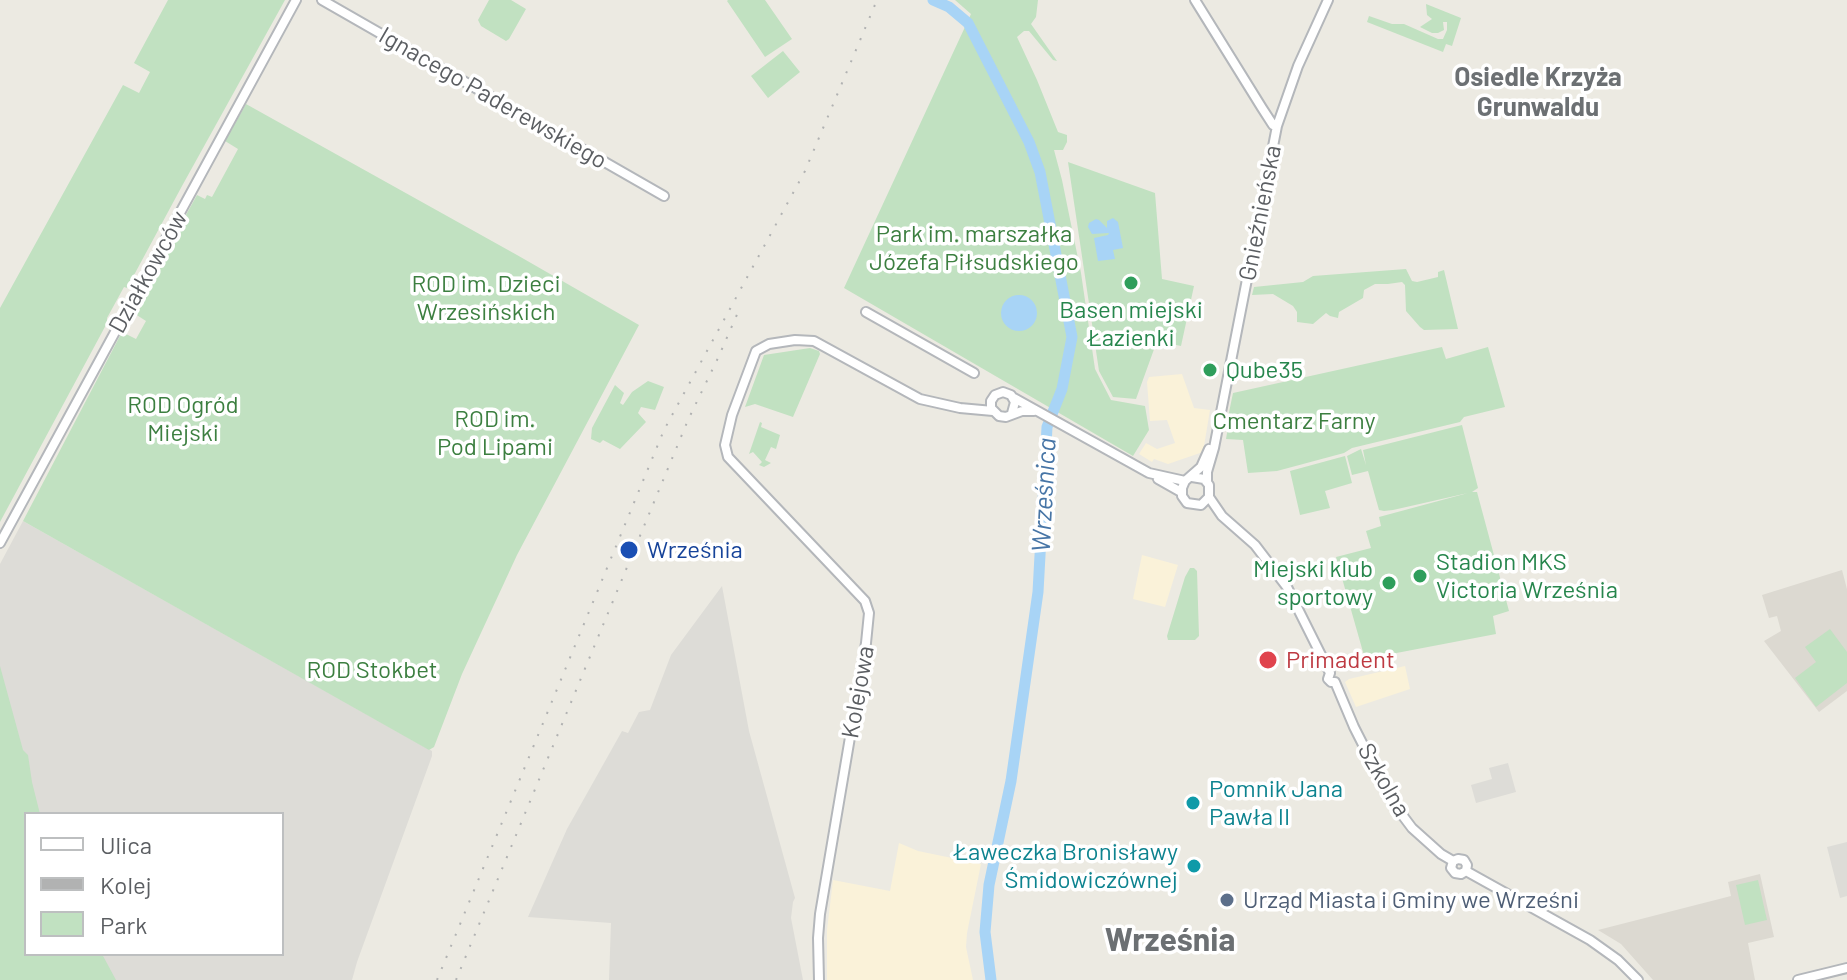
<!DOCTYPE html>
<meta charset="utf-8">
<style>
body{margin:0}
#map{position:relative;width:1847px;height:980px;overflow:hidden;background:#eceae2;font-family:Barlow,sans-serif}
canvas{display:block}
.legend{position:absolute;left:24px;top:812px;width:260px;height:144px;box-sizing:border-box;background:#fff;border:2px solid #bdbfc0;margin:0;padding:10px 14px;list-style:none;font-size:24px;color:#5b5e62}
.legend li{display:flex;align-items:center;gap:16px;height:40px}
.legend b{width:40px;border:2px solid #bdbfc0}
</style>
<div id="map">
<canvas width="1847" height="980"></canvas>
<ul class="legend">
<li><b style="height:10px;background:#fff"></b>Ulica</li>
<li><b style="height:10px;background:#b1b2b2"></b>Kolej</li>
<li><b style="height:22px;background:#c1e1c1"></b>Park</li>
</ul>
</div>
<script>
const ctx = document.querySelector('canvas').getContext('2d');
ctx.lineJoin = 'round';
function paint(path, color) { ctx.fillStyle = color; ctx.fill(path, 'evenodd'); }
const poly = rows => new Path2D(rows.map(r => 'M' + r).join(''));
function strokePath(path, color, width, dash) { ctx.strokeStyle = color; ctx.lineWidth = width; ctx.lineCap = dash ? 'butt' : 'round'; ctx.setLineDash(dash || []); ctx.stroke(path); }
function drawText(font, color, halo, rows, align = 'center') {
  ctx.font = font + ' Barlow,sans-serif'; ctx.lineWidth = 7; ctx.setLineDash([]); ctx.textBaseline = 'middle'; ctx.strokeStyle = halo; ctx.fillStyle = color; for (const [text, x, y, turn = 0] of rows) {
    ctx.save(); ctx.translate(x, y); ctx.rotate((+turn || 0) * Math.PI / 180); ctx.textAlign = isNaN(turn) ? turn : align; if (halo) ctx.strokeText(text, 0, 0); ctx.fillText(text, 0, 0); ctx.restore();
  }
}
paint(poly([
 [1182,374,1194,408,1210,410,1203,452,1168,464,1154,459,1152,462,1139,454,1146,443,1157,449,1175,443,1167,420,1150,421,1147,382,1149,377],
 [1142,555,1178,565,1165,607,1133,599],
 [1405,666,1410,689,1356,707,1345,682,1349,679],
 [899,843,918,851,981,864,967,933,966,947,973,980,827,980,827,930,833,880,890,891]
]), '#faf2d9');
paint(poly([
 [23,521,432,751,432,756,357,962,352,980,113,980,97,954,282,954,282,814,36,814,0,680,0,564],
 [722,586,749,731,795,898,793,902,791,918,803,980,609,980,611,923,528,917,567,829,622,731,628,733,639,712,650,710,671,655],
 [1508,763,1516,792,1476,803,1471,785,1492,779,1489,768],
 [1847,842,1847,896,1840,898,1827,847]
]), '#dddcd7');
paint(poly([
 [1842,570,1847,589,1847,691,1819,712,1764,641,1781,631,1777,616,1769,618,1762,595],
 [1760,874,1774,937,1748,943,1755,980,1653,980,1621,944,1598,930,1731,896,1728,882]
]), '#dcd9d1');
paint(poly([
 [168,0,285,0,182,186,127,288,124,287,107,318,107,323,0,522,0,308,123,85,139,93,150,72,134,63],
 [489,0,511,0,526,9,509,39,506,41,481,26,478,20],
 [728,0,765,0,792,39,765,57,727,1],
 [955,0,1038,0,1036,17,1031,24,1057,61,1053,60,1029,31,1024,31,1017,37,1037,80,1058,132,1067,135,1067,142,1063,150,1054,150,1062,180,1081,273,1095,369,1111,400,1145,406,1149,430,1133,456,844,288,971,14],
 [1426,4,1461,18,1452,46,1446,44,1443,52,1367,22,1369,16,1392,24,1404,24,1438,39,1443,39,1447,30,1447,22,1443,22,1444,30,1438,33,1432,33,1420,27,1432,19,1427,15],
 [783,51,800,72,768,98,751,76],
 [246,104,517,255,639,325,517,555,462,674,434,747,429,750,23,521,122,332,136,339,146,321,132,312,197,195,205,199,207,195,212,197,238,149,225,141],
 [1068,162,1155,193,1162,279,1194,286,1181,346,1157,341,1136,399,1113,397,1099,371],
 [1406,269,1412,281,1417,282,1438,277,1438,272,1444,270,1458,329,1424,330,1420,327,1406,311,1405,285,1402,282,1388,284,1375,284,1364,290,1363,298,1339,312,1338,318,1330,316,1326,313,1313,324,1297,322,1297,312,1293,306,1273,294,1252,295,1254,287,1303,282,1313,276],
 [1442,347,1446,359,1488,347,1505,407,1464,417,1460,422,1352,448,1344,453,1277,471,1248,473,1243,440,1226,439,1228,427,1226,427,1233,393],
 [810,348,819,351,820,354,793,417,755,404,745,407,764,355],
 [648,381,664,387,655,410,641,407,638,413,646,422,620,449,603,440,600,443,591,439,592,428,615,385,624,393,620,403,623,405,632,392],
 [760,422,762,423,761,427,780,435,776,449,771,447,765,460,771,463,764,467,759,465,762,462,753,452,749,454],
 [1462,425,1478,488,1472,492,1477,492,1509,611,1493,616,1496,634,1365,659,1336,557,1371,548,1366,531,1381,526,1379,517,1468,493,1393,510,1384,511,1379,510,1368,471,1352,475,1347,456,1361,449,1366,465,1363,450],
 [1345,456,1352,483,1325,491,1330,508,1300,515,1290,471],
 [1190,568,1194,568,1197,571,1199,636,1195,640,1168,640,1167,636,1185,577],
 [1830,629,1847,652,1847,683,1816,707,1795,678,1816,662,1805,647],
 [0,666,23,750,28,755,32,782,40,814,26,814,26,954,102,954,116,980,0,980],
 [1758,880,1767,920,1745,925,1736,885]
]), '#c1e1c1');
paint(poly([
 [1113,218,1118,222,1123,248,1113,250,1115,259,1098,261,1094,238,1108,235,1109,233,1092,234,1088,227,1089,223,1096,219,1099,220,1107,228,1107,221],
 '1001 313a18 18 0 1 1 36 0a18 18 0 1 1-36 0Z'
]), '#a8d4f6');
strokePath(poly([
 [933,0,949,7,968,23,1029,142,1040,172,1072,337,1062,389,1047,427,1038,592,1011,781,989,885,985,932,991,980]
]), '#a8d4f6', 11);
const secondary = poly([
 [322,0,664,196],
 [1195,0,1262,108,1273,125,1277,126],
 [866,312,974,373],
 [1014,398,1149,473,1185,481],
 [1012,413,1015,402,1011,395,1003,392,995,395,991,401,991,408,999,416,1006,417,1022,411,1034,411],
 [1192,477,1204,479,1209,485,1209,497,1201,505,1187,503,1182,496,1182,488,1185,481,1201,467,1209,449],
 [1158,479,1181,492],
 [1207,482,1207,472,1214,448,1277,126,1298,66,1328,0],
 [1209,497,1222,516,1255,545,1287,587,1330,673,1328,679,1331,682,1335,682,1354,727,1391,800,1412,828,1441,854,1453,861],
 [0,543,296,0],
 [1453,861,1451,868,1455,873,1461,874,1466,871],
 [1453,861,1458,859,1464,860,1467,865,1466,871],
 [1466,871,1590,940,1618,960,1638,980],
 [819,980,818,938,820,914,866,643,869,613,865,601,728,457,725,445,732,415,756,351,769,344,795,340,814,341,920,399,960,408,993,411],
 [1798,980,1847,968]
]);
strokePath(secondary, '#b4b7bb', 12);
strokePath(secondary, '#fff', 8);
strokePath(poly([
 [437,980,664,430,805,171,877,0],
 [456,980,688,420,718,358,739,310]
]), '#b1b2b2', 2, [2, 10]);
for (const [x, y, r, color] of [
 [1131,283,8,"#2e9e5b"],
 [1210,370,8,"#2e9e5b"],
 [629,550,10,"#1a4fb4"],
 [1420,576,8,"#2e9e5b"],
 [1389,583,8,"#2e9e5b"],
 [1268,660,10,"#e0444e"],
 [1193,803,8,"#0f9aa8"],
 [1194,866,8,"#0f9aa8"],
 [1227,900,8,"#5c6f8a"]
]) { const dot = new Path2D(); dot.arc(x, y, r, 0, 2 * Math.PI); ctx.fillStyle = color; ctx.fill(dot); strokePath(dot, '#fff', 3); }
drawText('24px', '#5b5e62', '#fff', [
 ["Ignacego Paderewskiego",493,98,30],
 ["Gnieźnieńska",1260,213,-79],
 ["Działkowców",148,272,-61],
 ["Kolejowa",858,692,-80],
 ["Szkolna",1384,780,60]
]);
drawText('24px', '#3c7f40', '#fff', [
 ["Park im. marszałka",974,234],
 ["Józefa Piłsudskiego",974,262],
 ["ROD im. Dzieci",486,284],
 ["Wrzesińskich",486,312],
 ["ROD Ogród",183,405],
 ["Miejski",183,433],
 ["ROD im.",495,419],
 ["Pod Lipami",495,447],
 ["Cmentarz Farny",1294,421],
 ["ROD Stokbet",372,670]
]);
drawText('24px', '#27864d', '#fff', [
 ["Basen miejski",1131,310,"center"],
 ["Łazienki",1131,338,"center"],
 ["Qube35",1226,370],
 ["Stadion MKS",1436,562],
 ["Victoria Września",1436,590],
 ["Miejski klub",1373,569,"right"],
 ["sportowy",1373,597,"right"]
], 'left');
drawText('24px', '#164399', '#fff', [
 ["Września",647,550]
], 'left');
drawText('24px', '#be3a42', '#fff', [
 ["Primadent",1286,660]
], 'left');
drawText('24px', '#0d838f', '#fff', [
 ["Pomnik Jana",1209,789],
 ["Pawła II",1209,817],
 ["Ławeczka Bronisławy",1178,852,"right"],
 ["Śmidowiczównej",1178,880,"right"]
], 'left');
drawText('24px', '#4e5e75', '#fff', [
 ["Urząd Miasta i Gminy we Wrześni",1243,900]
], 'left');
drawText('bold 26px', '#6c7073', '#fff', [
 ["Osiedle Krzyża",1538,77],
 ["Grunwaldu",1538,107]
]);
drawText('italic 26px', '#4775a6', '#fff', [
 ["Wrześnica",1044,495,-87]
]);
drawText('bold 32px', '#6c7073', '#fff', [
 ["Września",1170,940]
]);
</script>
